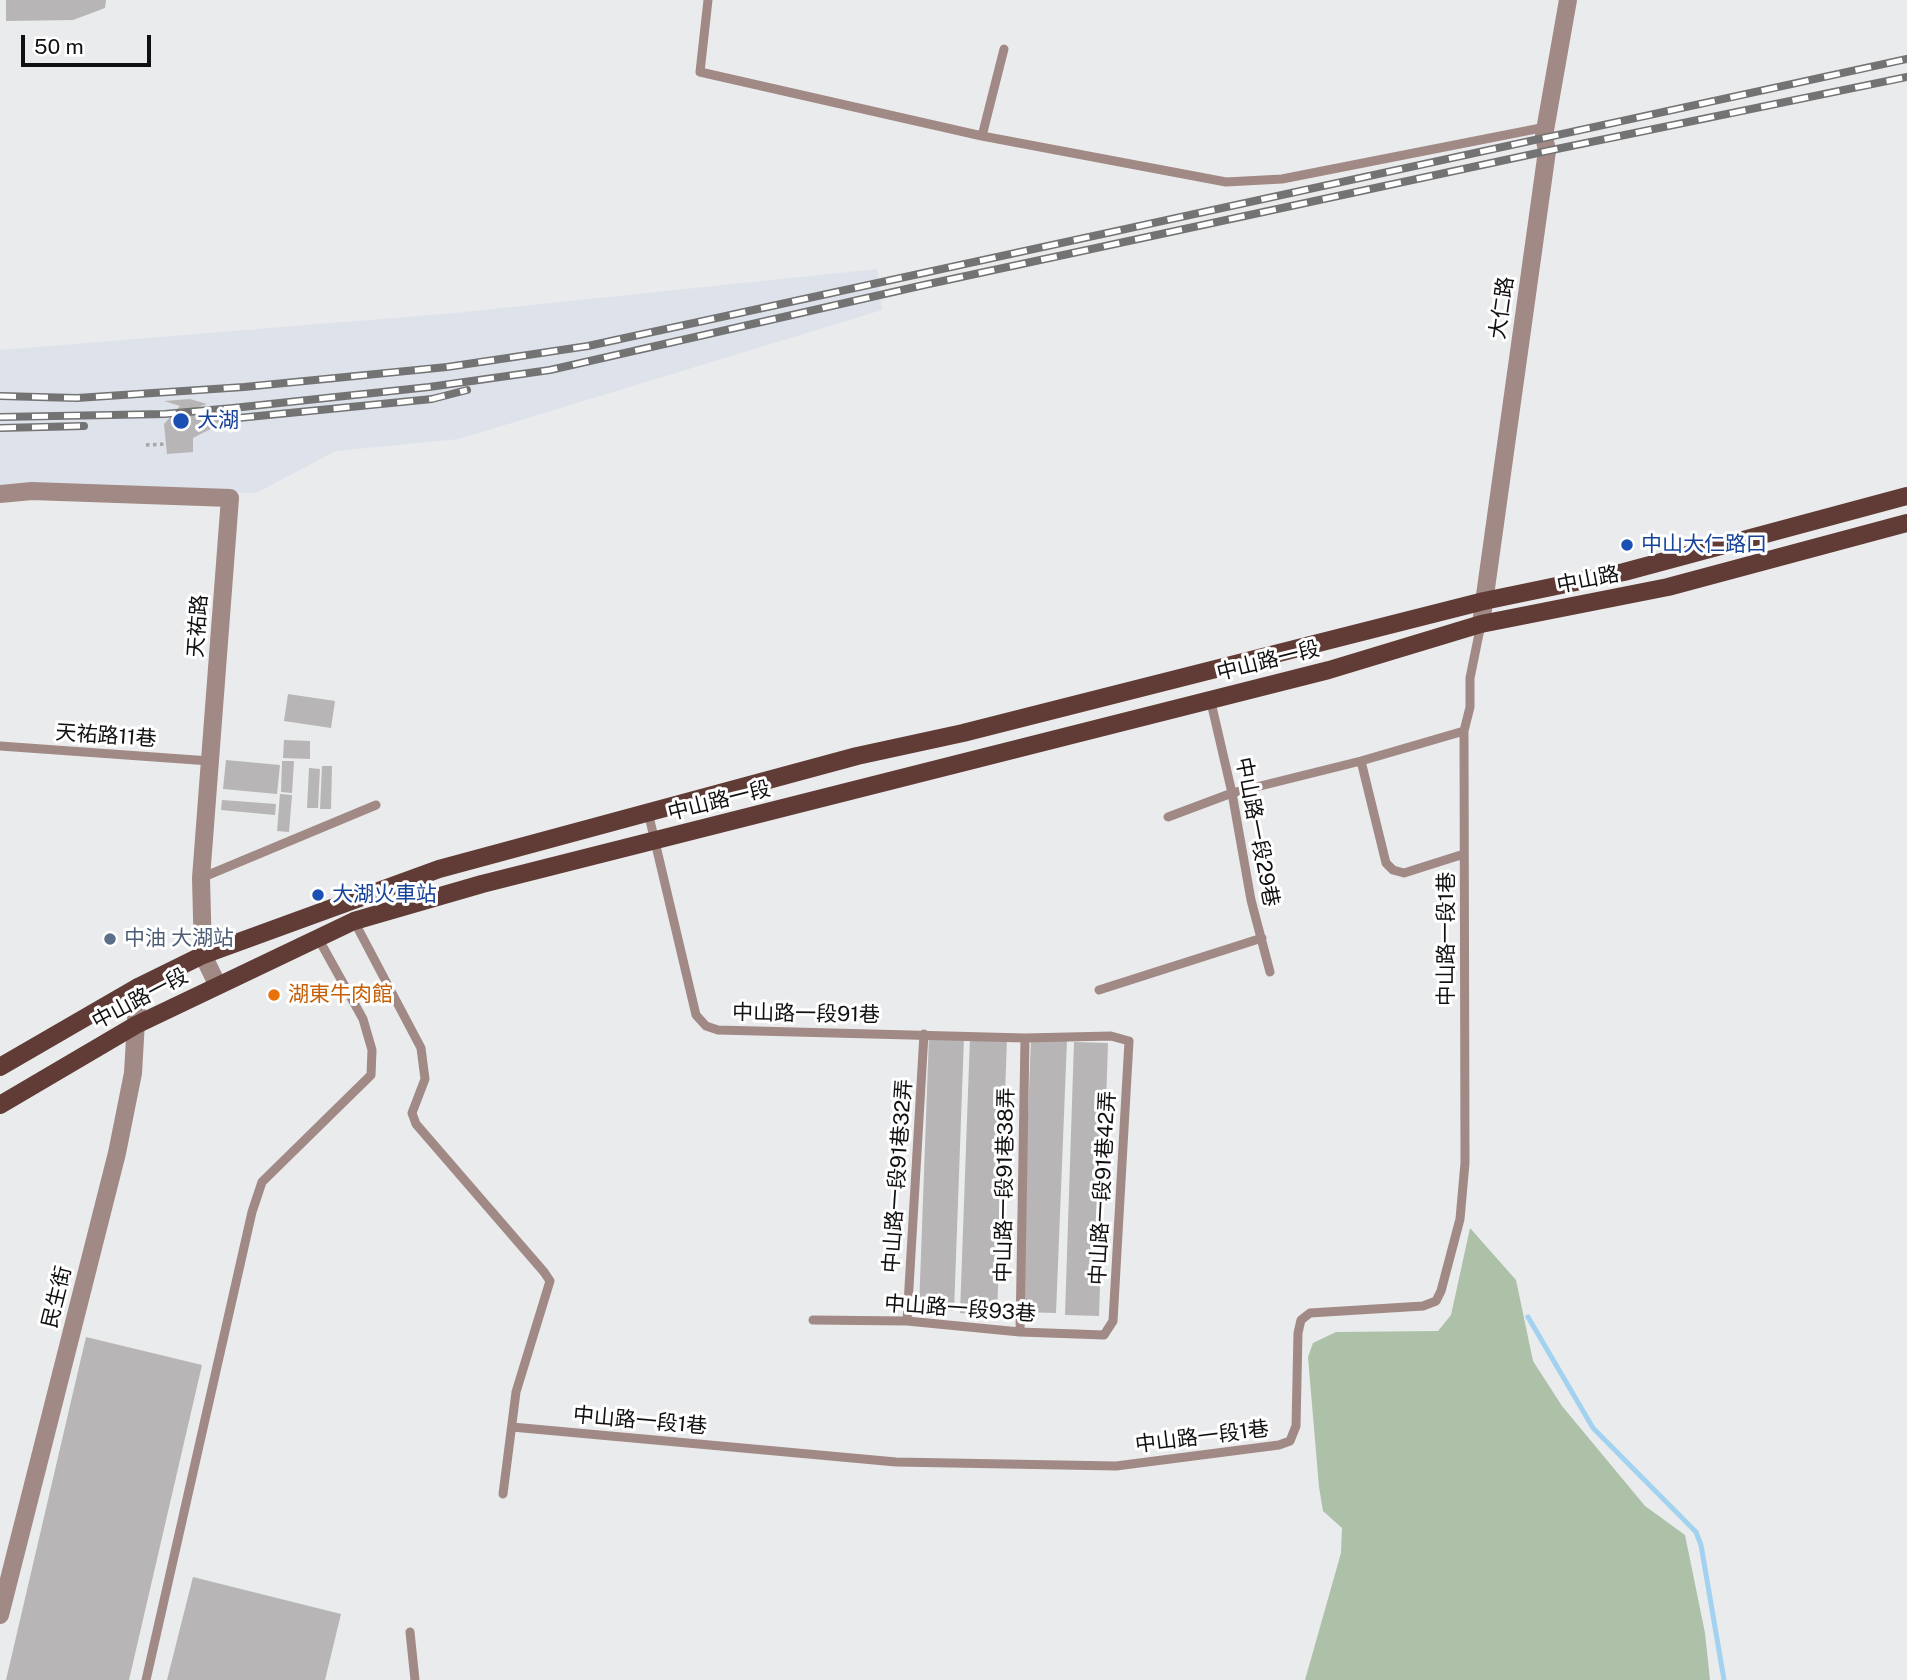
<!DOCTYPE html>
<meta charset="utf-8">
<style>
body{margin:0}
#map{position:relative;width:1907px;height:1680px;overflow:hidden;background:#eaebec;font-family:"Public Sans",sans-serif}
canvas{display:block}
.scale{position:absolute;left:21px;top:35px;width:130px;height:32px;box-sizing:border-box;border:4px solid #101011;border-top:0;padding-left:9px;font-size:21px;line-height:24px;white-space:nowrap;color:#101011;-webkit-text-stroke:5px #fff;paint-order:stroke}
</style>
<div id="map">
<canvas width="1907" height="1680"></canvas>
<div class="scale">50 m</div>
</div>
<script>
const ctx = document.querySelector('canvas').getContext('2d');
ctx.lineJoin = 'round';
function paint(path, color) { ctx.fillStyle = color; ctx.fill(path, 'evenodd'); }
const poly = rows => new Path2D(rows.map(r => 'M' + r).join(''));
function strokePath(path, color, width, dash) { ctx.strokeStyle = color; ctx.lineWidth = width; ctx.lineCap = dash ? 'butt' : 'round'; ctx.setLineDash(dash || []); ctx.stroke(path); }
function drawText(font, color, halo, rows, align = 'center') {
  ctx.font = font + ' "Public Sans","Noto Sans TC",sans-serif'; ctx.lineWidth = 6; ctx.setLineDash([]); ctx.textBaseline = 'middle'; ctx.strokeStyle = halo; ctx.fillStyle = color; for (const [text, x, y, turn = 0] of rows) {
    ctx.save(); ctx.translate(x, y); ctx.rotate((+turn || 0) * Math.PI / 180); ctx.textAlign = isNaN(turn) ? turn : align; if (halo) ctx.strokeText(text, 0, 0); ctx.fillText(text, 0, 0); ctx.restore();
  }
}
paint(poly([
 [877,269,882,310,459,439,336,451,256,493,0,489,0,350,455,313]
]), '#dee2eb');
paint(poly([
 [1470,1228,1516,1280,1533,1361,1562,1406,1645,1506,1685,1535,1705,1633,1710,1680,1305,1680,1341,1553,1342,1528,1323,1511,1319,1487,1308,1357,1313,1343,1336,1332,1438,1331,1451,1315]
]), '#adc1a9');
strokePath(poly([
 [1528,1317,1593,1428,1696,1532,1701,1545,1724,1680]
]), '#a2d2f0', 5);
paint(poly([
 [6,0,106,0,105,8,73,20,6,21],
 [190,399,207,404,191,410,232,418,193,438,193,452,167,454,164,424,180,406,164,401],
 [288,694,335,701,331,728,284,721],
 [284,740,310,741,310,759,283,758],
 [226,760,280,765,277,794,223,789],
 [282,761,294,761,292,793,281,792],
 [322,766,332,766,331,809,320,809],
 [309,768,320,769,318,808,307,808],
 [280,794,292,795,289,832,277,831],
 [222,800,276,804,275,815,221,810],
 [929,1035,964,1037,954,1311,919,1309],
 [970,1037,1007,1038,997,1315,960,1313],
 [1031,1039,1067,1040,1056,1313,1020,1312],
 [1074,1042,1108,1043,1099,1316,1065,1315],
 [86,1337,202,1365,129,1680,6,1680],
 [193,1577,341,1614,325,1680,167,1680]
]), '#b7b5b5');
strokePath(poly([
 [191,410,215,408],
 [146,445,166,444]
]), '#a5a6a7', 3.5, [3.5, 3.5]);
strokePath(poly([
 [708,0,700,72,982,136,1226,182,1282,179,1546,127],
 [982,136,1004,49],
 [1210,698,1232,793,1251,900,1270,972],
 [0,746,210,761],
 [1361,761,1386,863,1393,870,1404,873,1464,854],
 [648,812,696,1015,706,1026,718,1030,1025,1038,1111,1036,1129,1041,1113,1321,1104,1335,1020,1332,907,1321,813,1320],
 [1168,817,1232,793,1361,761,1464,731],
 [201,878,376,805],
 [354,921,421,1048,425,1079,412,1113,416,1124,544,1272,550,1281,516,1392,503,1494],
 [1099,990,1262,938],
 [907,1321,924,1034],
 [1020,1332,1025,1038],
 [512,1427,896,1462,1116,1466,1279,1445,1290,1441,1296,1426,1298,1333,1301,1320,1310,1313,1423,1306,1436,1301,1441,1291,1460,1219,1465,1163,1464,731,1470,707,1470,678,1481,624],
 [410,1632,415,1680],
 [146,1680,252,1212,262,1182,371,1075,372,1050,363,1019,318,938]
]), '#a18985', 9);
strokePath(poly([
 [0,494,32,491,230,498,201,878,203,955,217,984],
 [0,1615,117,1153,133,1073,138,987]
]), '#a18985', 18);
strokePath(poly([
 [1481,624,1547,151,1544,136,1568,0]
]), '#a18985', 18);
strokePath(poly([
 [0,1067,138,987,203,955,439,869,857,756,963,733,1484,601,1624,572,1907,496],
 [0,1105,136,1025,354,921,482,884,1329,670,1481,624,1668,587,1907,523]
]), '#613b35', 18);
const rail = poly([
 [0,396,77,398,244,387,447,367,588,346,1907,59],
 [0,417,165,414,233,408,429,387,550,370,924,285,1547,151,1907,77],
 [238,418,432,399,467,390],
 [0,428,84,426]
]);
strokePath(rail, '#737374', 8);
strokePath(rail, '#fff', 5, [16]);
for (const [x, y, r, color] of [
 [181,421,9,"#1a4fb4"],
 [1627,545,7,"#1a4fb4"],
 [318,895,7,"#1a4fb4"],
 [110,939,7,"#5c6f8a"],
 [274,995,7,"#e8710a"]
]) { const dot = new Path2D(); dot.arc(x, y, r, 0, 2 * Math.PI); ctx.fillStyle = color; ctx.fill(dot); strokePath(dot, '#fff', 2.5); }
drawText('21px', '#101011', '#fff', [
 ["大仁路",1502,308,-82],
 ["中山路",1588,580,-11],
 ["天祐路",198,626,-86],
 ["中山路一段",1268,661,-14],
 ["天祐路11巷",106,736,4],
 ["中山路一段",719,801,-14],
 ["中山路一段29巷",1257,832,79],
 ["中山路一段1巷",1447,939,-90],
 ["中山路一段",140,999,-28],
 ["中山路一段91巷",806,1014,1],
 ["中山路一段91巷32弄",898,1176,-86],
 ["中山路一段91巷38弄",1005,1185,-89],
 ["中山路一段91巷42弄",1103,1188,-87],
 ["民生街",57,1297,-76],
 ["中山路一段93巷",960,1309,4],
 ["中山路一段1巷",640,1421,5],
 ["中山路一段1巷",1202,1437,-7]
]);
drawText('21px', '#164399', '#fff', [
 ["大湖",197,421],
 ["中山大仁路口",1641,545],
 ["大湖火車站",332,895]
], 'left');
drawText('21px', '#4e5e75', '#fff', [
 ["中油 大湖站",124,939]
], 'left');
drawText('21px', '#c56008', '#fff', [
 ["湖東牛肉館",288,995]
], 'left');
</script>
